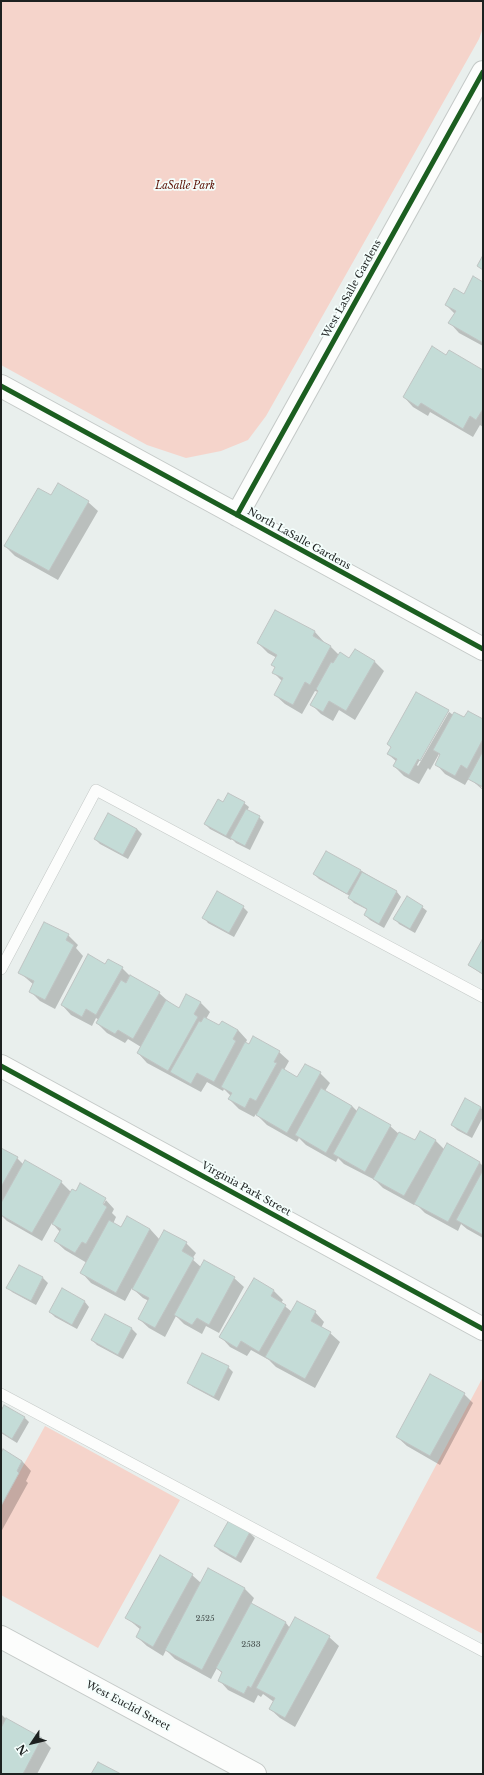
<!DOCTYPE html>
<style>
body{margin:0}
#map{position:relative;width:484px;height:1775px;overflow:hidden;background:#e9efed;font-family:"Libre Baskerville",serif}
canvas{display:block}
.frame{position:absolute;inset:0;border:2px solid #1d2120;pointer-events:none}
.north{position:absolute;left:12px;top:1723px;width:40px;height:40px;-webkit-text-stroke:3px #f4fefc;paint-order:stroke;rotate:235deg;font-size:11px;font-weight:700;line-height:16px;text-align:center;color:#1d2120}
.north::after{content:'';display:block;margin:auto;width:14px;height:18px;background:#1d2120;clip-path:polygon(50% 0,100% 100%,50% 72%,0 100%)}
</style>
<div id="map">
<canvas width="484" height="1775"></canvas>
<div class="frame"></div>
<div class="north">N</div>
</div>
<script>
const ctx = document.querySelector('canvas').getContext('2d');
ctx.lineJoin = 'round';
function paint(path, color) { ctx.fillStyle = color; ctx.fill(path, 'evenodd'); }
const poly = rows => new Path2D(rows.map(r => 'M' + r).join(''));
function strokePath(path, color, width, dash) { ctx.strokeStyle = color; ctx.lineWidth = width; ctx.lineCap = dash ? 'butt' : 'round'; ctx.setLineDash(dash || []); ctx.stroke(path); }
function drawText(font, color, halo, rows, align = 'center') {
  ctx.font = font + ' "Libre Baskerville",serif'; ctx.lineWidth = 3.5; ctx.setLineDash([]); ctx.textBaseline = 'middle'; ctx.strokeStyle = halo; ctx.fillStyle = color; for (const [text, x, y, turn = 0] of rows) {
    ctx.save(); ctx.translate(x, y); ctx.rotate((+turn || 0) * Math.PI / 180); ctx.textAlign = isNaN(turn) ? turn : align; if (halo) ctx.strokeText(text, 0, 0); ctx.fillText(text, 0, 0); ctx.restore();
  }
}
paint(poly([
 [1,1,483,1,483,28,479,39,266,416,248,440,221,451,186,458,147,445,1,365],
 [483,1377,483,1634,376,1578],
 [45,1426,180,1500,98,1648,1,1595,1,1506]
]), '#f5d4cb');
paint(poly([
 [483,283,483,346,459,333,450,323,455,314,446,305],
 [447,356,483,371,483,427,480,425,473,437,430,412,428,416,413,407,404,397],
 [51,496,88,502,98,511,58,580,15,556,5,546],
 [276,611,315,632,324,642,323,643,331,647,339,655,350,659,355,650,375,662,384,671,355,720,339,710,333,721,321,714,311,704,318,692,315,691,302,714,285,704,275,695,282,681,273,672,276,668,273,665,277,658,268,653,258,643],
 [448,711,453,715,465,719,483,720,483,786,479,784,483,790,469,778,465,785,445,774,436,764,440,756,439,754,430,770,428,768,419,784,404,776,394,766,397,762,388,754,392,748,388,744],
 [446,712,449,712,418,766,417,765],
 [223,803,244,803,249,807,247,811,259,817,264,822,250,850,236,843,232,839,231,840,210,829,205,824],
 [108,814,137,829,142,834,128,859,100,844,95,839],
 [360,870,397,892,401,897,384,928,370,920,365,915,368,910,354,903,349,898,350,896,319,879,314,874],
 [243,907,248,912,234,937,208,923,204,918],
 [422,907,427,911,415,933,399,924,395,919],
 [68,935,78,945,76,948,83,956,55,1009,40,1001,30,991,34,985,19,972],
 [483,942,483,975,469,965],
 [106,965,122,968,130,976,159,993,169,1002,179,1009,200,1002,210,1012,206,1019,219,1027,238,1030,247,1040,245,1044,279,1052,289,1061,284,1070,298,1078,320,1073,330,1083,325,1091,352,1106,358,1112,390,1126,399,1134,415,1142,435,1140,445,1150,447,1145,480,1163,483,1166,483,1238,467,1229,461,1224,458,1231,425,1213,415,1203,414,1205,383,1188,375,1180,344,1164,338,1158,336,1162,306,1145,299,1138,297,1142,267,1125,256,1114,254,1117,239,1109,229,1099,231,1096,224,1089,223,1091,207,1082,201,1092,147,1063,138,1053,141,1047,128,1039,125,1043,107,1033,97,1023,99,1020,96,1018,92,1026,71,1015,62,1005],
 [480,1107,483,1110,483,1117,472,1138,457,1130,452,1125],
 [1,1149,17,1158,24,1165,61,1182,71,1192,105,1199,114,1209,112,1213,116,1217,113,1224,122,1229,150,1229,160,1240,186,1243,196,1253,192,1259,201,1267,234,1278,244,1287,219,1333,206,1326,202,1334,184,1324,176,1316,165,1337,149,1328,139,1319,149,1301,143,1298,132,1288,125,1301,91,1283,82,1273,87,1263,65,1250,55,1241,60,1232,52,1223,42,1241,7,1221,1,1215],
 [103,1200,106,1200,101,1209],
 [19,1266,43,1278,48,1283,36,1305,12,1292,8,1287],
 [63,1290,85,1302,89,1307,77,1329,55,1317,50,1312],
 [274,1291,283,1300,281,1303,292,1312,315,1312,324,1322,321,1328,330,1333,340,1342,315,1388,276,1367,269,1360,251,1350,247,1356,230,1347,221,1337],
 [106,1315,132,1329,137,1334,123,1359,97,1345,92,1340],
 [228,1367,233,1372,219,1401,193,1387,188,1383],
 [464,1394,473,1403,440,1465,407,1446,397,1437],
 [1,1407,24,1417,29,1422,17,1443,1,1433],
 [3,1451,22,1461,31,1471,26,1481,28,1483,1,1532,1,1455],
 [229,1521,250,1533,255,1538,241,1563,220,1551,215,1546],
 [208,1569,245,1589,254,1598,251,1604,286,1623,290,1628,329,1637,339,1646,295,1727,280,1718,270,1709,274,1702,263,1694,261,1697,258,1695,254,1703,228,1690,219,1680,223,1674,217,1668,211,1679,175,1659,166,1650,163,1656,147,1646,137,1637,141,1630,127,1618,192,1575,201,1583],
 [1,1714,6,1719,42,1739,51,1748,37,1774,1,1774]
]), '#0003');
const building = poly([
 [483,255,483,270,477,266,483,255],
 [473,276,483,282,483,343,448,323,456,311,445,305,454,288,464,294,473,276],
 [432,346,446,355,449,350,483,370,483,409,476,420,470,416,463,429,421,403,418,407,403,397,432,346],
 [58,483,89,501,49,571,4,546,38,488,51,495,58,483],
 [275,610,315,631,313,636,331,646,310,685,305,682,293,705,274,695,283,678,272,673,275,667,271,665,277,655,257,643,275,610],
 [355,649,375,661,346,711,329,701,323,712,310,705,318,691,316,689,331,662,333,663,340,652,349,658,355,649],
 [416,692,449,710,420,761,418,759,409,775,393,766,397,759,387,754,391,747,387,744,416,692],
 [468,711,483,719,483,739,467,769,461,765,455,776,435,765,440,754,433,750,454,712,464,717,468,711],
 [483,751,483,787,468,779,483,751],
 [228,793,245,802,226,836,204,824,218,799,223,802,228,793],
 [246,809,260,816,245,846,230,838,246,809],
 [108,813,137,829,123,855,94,839,108,813],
 [326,851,361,870,347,894,313,874,326,851],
 [362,872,397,891,379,924,364,915,367,909,348,898,362,872],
 [217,891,244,906,229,933,202,918,217,891],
 [407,896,423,906,410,929,393,919,407,896],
 [44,922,69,934,66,940,74,945,45,1000,29,992,34,981,18,973,44,922],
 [482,940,483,941,483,974,468,965,482,940],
 [88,954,105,964,108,959,123,967,96,1015,86,1009,82,1017,61,1005,88,954],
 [130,975,160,992,133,1039,118,1030,115,1034,96,1023,121,980,126,983,130,975],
 [186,994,201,1002,194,1014,198,1017,168,1071,137,1053,166,1000,179,1008,186,994],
 [204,1017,219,1025,222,1021,238,1030,233,1039,236,1041,214,1082,197,1073,191,1084,170,1072,199,1021,201,1022,204,1017],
 [253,1036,280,1051,274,1062,277,1063,256,1101,250,1098,245,1108,228,1099,232,1093,221,1087,245,1042,249,1044,253,1036],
 [305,1064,321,1072,287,1133,256,1115,282,1068,297,1077,305,1064],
 [321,1088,352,1106,326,1153,295,1135,321,1088],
 [465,1098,481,1107,467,1134,451,1125,465,1098],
 [359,1107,391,1125,365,1172,333,1154,359,1107],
 [420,1131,436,1140,404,1196,373,1179,399,1132,415,1140,420,1131],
 [447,1143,480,1162,448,1222,414,1204,447,1143],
 [1,1148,18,1157,1,1187,1,1148],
 [25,1160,62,1181,32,1233,1,1215,1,1203,25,1160],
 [483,1170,483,1235,456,1220,483,1170],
 [80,1183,106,1198,103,1204,107,1207,86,1244,82,1242,75,1253,54,1241,61,1229,52,1224,72,1189,76,1191,80,1183],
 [127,1216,150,1229,116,1293,80,1273,109,1220,121,1227,127,1216],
 [164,1230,187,1242,182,1251,194,1258,155,1328,138,1319,149,1298,132,1289,164,1230],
 [204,1260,235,1277,209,1325,197,1318,192,1325,174,1315,204,1260],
 [19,1265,43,1277,31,1301,6,1288,19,1265],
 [254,1278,274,1290,271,1296,286,1305,259,1352,241,1341,237,1348,219,1337,254,1278],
 [62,1288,85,1301,72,1325,49,1312,62,1288],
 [297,1301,316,1311,311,1321,331,1332,305,1379,265,1357,297,1301],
 [105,1314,132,1328,118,1355,91,1340,105,1314],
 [202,1353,229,1366,214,1397,187,1383,202,1353],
 [430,1374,465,1393,430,1456,396,1437,430,1374],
 [4,1405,25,1417,12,1439,1,1432,1,1411,4,1405],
 [3,1449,22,1461,17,1471,19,1473,1,1506,1,1453,3,1449],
 [229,1520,250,1532,236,1558,214,1546,229,1520],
 [160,1555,193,1574,153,1647,136,1637,141,1627,125,1618,160,1555],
 [208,1568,245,1588,202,1670,165,1650,208,1568],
 [251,1603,286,1622,251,1688,248,1686,244,1694,218,1681,222,1672,216,1668,251,1603],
 [295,1617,330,1636,285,1718,269,1709,275,1698,256,1688,295,1617],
 [6,1718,42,1738,23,1774,1,1774,1,1728,6,1718],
 [98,1762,121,1774,91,1774,98,1762]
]);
paint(building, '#c4dcd7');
strokePath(building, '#bfc4c3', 1);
const service = poly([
 [1,969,96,790,483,997],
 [1,1394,483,1651]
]);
const minor = poly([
 [1,386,483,649],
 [237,515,483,72],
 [1,1066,483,1329],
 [1,1637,255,1774]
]);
strokePath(service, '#c4c9c7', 12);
strokePath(minor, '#c4c9c7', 24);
strokePath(service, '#fcfdfc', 11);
strokePath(minor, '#fcfdfc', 22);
strokePath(poly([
 [1,386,483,649],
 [237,515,483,72],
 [1,1066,483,1329]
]), '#1b5e20', 5);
drawText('8px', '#47504e', null, [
 ["2525",205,1619],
 ["2533",251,1645]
]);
drawText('italic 10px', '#590e00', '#f4fefc', [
 ["LaSalle Park",185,186]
]);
drawText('10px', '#1d2120', '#f4fefc', [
 ["West LaSalle Gardens",352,289,-61],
 ["North LaSalle Gardens",299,539,29],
 ["Virginia Park Street",246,1189,29],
 ["West Euclid Street",128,1706,28]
]);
</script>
